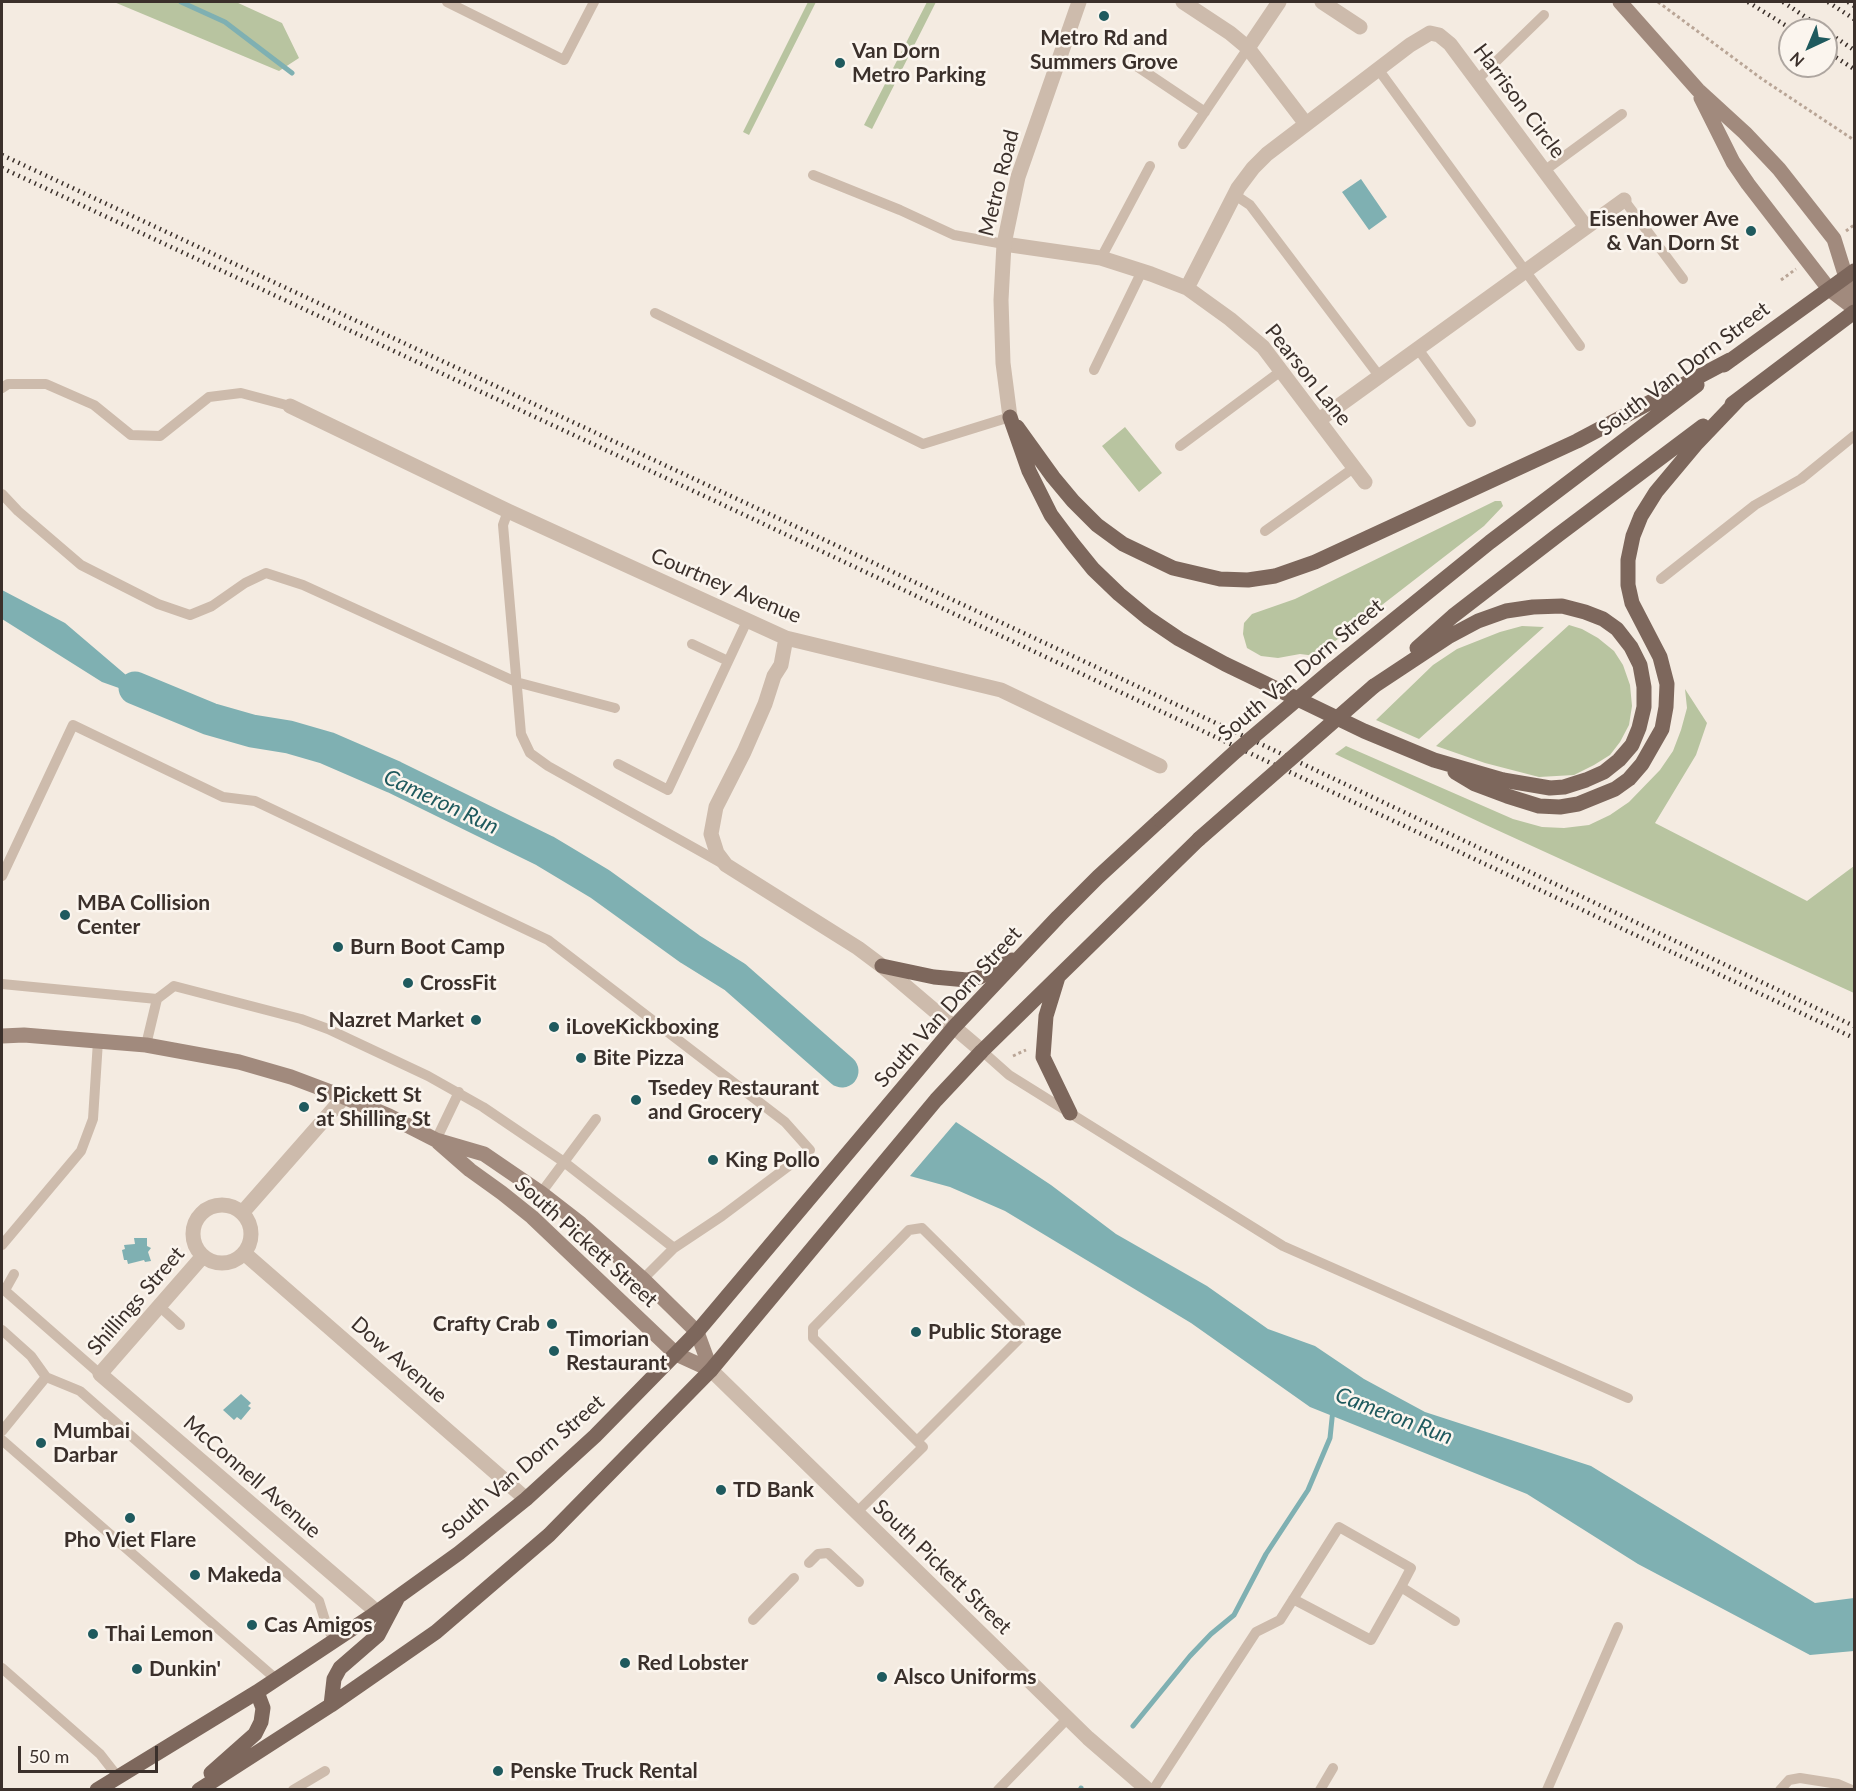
<!DOCTYPE html>
<style>
body{margin:0}
#map{position:relative;width:1856px;height:1791px;overflow:hidden;background:#f4ebe1;font-family:Lato,sans-serif}
canvas{display:block}
.frame{position:absolute;inset:0;border:3px solid #3b302b;pointer-events:none}
.north{position:absolute;left:1778px;top:18px;width:60px;height:60px;box-sizing:border-box;background:#fbf5ee;border:2px solid #aea6a0;border-radius:50%;rotate:224deg;font-size:16px;font-weight:700;line-height:24px;text-align:center;color:#3b302b}
.north::after{content:'';display:block;margin:auto;width:21px;height:27px;background:#1f5a5e;clip-path:polygon(50% 0,100% 100%,50% 72%,0 100%)}
.scale{position:absolute;left:18px;top:1746px;width:140px;height:27px;box-sizing:border-box;border:3px solid #3b302b;border-top:0;padding-left:8px;font-size:18px;line-height:21px;white-space:nowrap;color:#3b302b;-webkit-text-stroke:4px #fbf5ee;paint-order:stroke}
</style>
<div id="map">
<canvas width="1856" height="1791"></canvas>
<div class="frame"></div>
<div class="north">N</div>
<div class="scale">50 m</div>
</div>
<script>
const ctx = document.querySelector('canvas').getContext('2d');
ctx.lineJoin = 'round';
function paint(path, color) { ctx.fillStyle = color; ctx.fill(path, 'evenodd'); }
const poly = rows => new Path2D(rows.map(r => 'M' + r).join(''));
function strokePath(path, color, width, dash) { ctx.strokeStyle = color; ctx.lineWidth = width; ctx.lineCap = dash ? 'butt' : 'round'; ctx.setLineDash(dash || []); ctx.stroke(path); }
function drawText(font, color, halo, rows, align = 'center') {
  ctx.font = font + ' Lato,sans-serif'; ctx.lineWidth = 5; ctx.setLineDash([]); ctx.textBaseline = 'middle'; ctx.strokeStyle = halo; ctx.fillStyle = color; for (const [text, x, y, turn = 0] of rows) {
    ctx.save(); ctx.translate(x, y); ctx.rotate((+turn || 0) * Math.PI / 180); ctx.textAlign = isNaN(turn) ? turn : align; if (halo) ctx.strokeText(text, 0, 0); ctx.fillText(text, 0, 0); ctx.restore();
  }
}
paint(poly([
 [114,2,236,2,282,23,299,58,279,71],
 [808,2,816,2,749,135,743,132],
 [927,2,936,2,872,129,864,125],
 [1125,427,1162,473,1139,492,1102,446],
 [1495,501,1501,501,1503,506,1484,526,1316,656,1300,654,1278,658,1261,656,1247,648,1243,634,1244,623,1252,614,1295,599],
 [1569,625,1582,629,1598,638,1614,651,1623,665,1630,685,1632,706,1629,725,1620,742,1610,755,1594,765,1574,775,1539,777,1485,763,1436,746],
 [1522,626,1544,627,1419,739,1376,720,1433,665,1457,649,1500,632],
 [1685,689,1707,723,1696,755,1655,823,1807,901,1854,866,1854,993,1486,825,1335,754,1346,746,1513,819,1542,827,1564,828,1589,825,1610,815,1629,802,1660,770,1673,751,1681,730,1687,708]
]), '#b8c4a0');
paint(poly([
 [1361,179,1387,217,1369,230,1342,192],
 [2,590,65,623,126,675,175,704,147,698,102,682,2,619],
 [956,1122,1051,1185,1116,1234,1207,1286,1268,1329,1315,1346,1364,1379,1425,1412,1591,1466,1815,1603,1854,1598,1854,1651,1810,1655,1638,1564,1527,1494,1310,1407,1191,1323,1005,1211,950,1187,910,1176],
 [134,1238,147,1238,147,1246,151,1248,148,1252,151,1261,145,1262,144,1260,128,1264,127,1260,124,1260,122,1250,125,1249,124,1245,135,1244],
 [241,1394,251,1403,248,1406,251,1408,241,1420,237,1417,234,1420,223,1410]
]), '#7fb0b2');
strokePath(poly([
 [181,2,225,22,292,73],
 [1133,1726,1190,1656,1211,1634,1234,1615,1266,1554,1308,1490,1330,1438,1333,1409],
 [1080,1790,1081,1788]
]), '#7fb0b2', 5);
strokePath(poly([
 [135,688,210,719,252,731,289,737,327,748,394,777,545,851,600,884,690,949,735,977,842,1071]
]), '#7fb0b2', 33);
strokePath(poly([
 [1658,2,1762,79,1854,140],
 [1846,231,1854,225],
 [1781,280,1796,269],
 [1013,1056,1026,1050]
]), '#b9a596', 3, [3, 3]);
strokePath(poly([
 [447,2,564,60,594,2],
 [1126,59,1205,112],
 [1378,69,1580,346],
 [1477,80,1544,15],
 [1183,144,1248,48],
 [1544,171,1622,114],
 [813,175,900,210,954,235,1004,244],
 [1235,195,1250,205,1380,377],
 [1624,200,1683,279],
 [1101,258,1150,166],
 [655,313,923,444,1010,417],
 [1418,349,1471,422],
 [1094,370,1142,271],
 [2,388,8,384,46,384,94,405,131,435,160,436,209,397,241,393,290,406],
 [1180,446,1281,371],
 [2,494,18,511,81,565,158,604,190,615,212,606,245,583,266,573,303,585,516,682,615,708],
 [508,511,503,525,521,734,530,753,548,766,723,864],
 [1265,531,1355,467],
 [1661,579,1755,505,1801,479,1854,436],
 [692,644,728,661],
 [618,764,668,790,747,621],
 [2,876,73,725,223,797,255,801,548,940,785,1122,810,1150,722,1216,674,1248,564,1162,483,1107,428,1076,328,1029,301,1019,174,986,157,999,2,984],
 [146,1045,157,999],
 [982,1051,1009,1075,1283,1246,1628,1398],
 [436,1140,459,1092],
 [541,1193,596,1119],
 [2,1245,81,1151,93,1119,98,1041],
 [643,1279,674,1248],
 [2,1288,100,1374],
 [5,1290,14,1274],
 [159,1306,180,1325],
 [2,1330,31,1356,46,1377,80,1391,319,1601,328,1630,335,1640],
 [2,1431,46,1377],
 [2,1440,276,1679],
 [856,1513,923,1447,813,1338,813,1328,909,1230,922,1228,1020,1325,1022,1336,917,1441],
 [809,1563,818,1554,828,1553,859,1582],
 [1293,1599,1371,1640,1401,1587],
 [753,1620,794,1578],
 [2,1668,100,1754,118,1777],
 [293,1790,325,1771],
 [998,1790,1067,1719],
 [1153,1790,1256,1632,1280,1620,1339,1527,1411,1568,1401,1587,1455,1621],
 [1320,1790,1333,1768],
 [1547,1790,1618,1627],
 [1780,1790,1789,1780,1800,1778,1838,1784,1852,1790]
]), '#cdbbac', 10);
strokePath(poly([
 [1183,2,1230,33,1248,48,1306,124],
 [1322,2,1360,27],
 [1248,48,1279,2],
 [1004,244,1101,258,1151,274,1187,288,1230,319,1263,347,1365,482],
 [1187,288,1238,188,1253,168,1267,154,1410,45,1430,33,1439,35,1450,44,1586,227],
 [290,406,508,511,786,638,1001,690,1160,766],
 [1319,420,1624,200],
 [786,638,781,665,774,676,765,704,744,752,716,807,711,834,717,853,726,865,858,948,882,966,982,1051],
 '193 1234a29 29 0 1 1 58 0a29 29 0 1 1-58 0Z',
 [242,1213,344,1097],
 [244,1253,526,1499],
 [203,1256,100,1374,377,1612],
 [711,1370,1088,1738,1148,1790]
]), '#cdbbac', 15);
strokePath(poly([
 [1010,417,1003,363,1001,300,1004,244,1018,177,1079,2]
]), '#cdbbac', 15);
strokePath(poly([
 [1620,2,1698,90,1745,133,1779,169,1834,239,1854,303],
 [1701,98,1733,162,1748,184,1829,289,1854,308],
 [2,1036,24,1035,146,1045,239,1062,291,1077,344,1097,389,1116,436,1140,484,1154,541,1193,581,1224,643,1279,697,1332,711,1370],
 [438,1142,470,1170,502,1193,532,1217,676,1354,711,1370]
]), '#a18a7d', 15);
strokePath(poly([
 [1724,365,1854,271],
 [1732,404,1854,312],
 [1010,417,1029,471,1051,515,1072,543,1093,569,1119,594,1148,618,1179,639,1225,664,1364,731,1434,760,1503,780,1550,788,1564,787,1586,780,1604,772,1619,760,1632,745,1639,728,1644,707,1644,687,1640,665,1631,647,1617,629,1603,619,1585,612,1562,606,1533,607,1506,611,1478,621,1448,637,1374,686],
 [1017,427,1053,477,1073,501,1097,525,1123,544,1173,568,1220,579,1248,580,1275,576,1315,562,1577,441,1730,360],
 [1417,648,1453,616,1558,535,1703,426],
 [1333,669,1490,542,1697,385],
 [1455,772,1475,784,1507,796,1539,806,1560,807,1578,804,1615,789,1629,779,1642,764,1662,729,1666,707,1667,684,1660,657,1632,603,1628,585,1628,560,1633,536,1641,516,1656,492,1697,443,1740,398],
 [882,966,934,977,967,980,980,977,1012,960],
 [1058,977,1046,1016,1043,1057,1070,1113],
 [331,1705,334,1679,340,1668,378,1635,397,1599],
 [211,1773,255,1734,261,1722,263,1708,257,1692],
 [97,1790,257,1692,370,1617,459,1553,526,1499,595,1436,697,1332,954,1027,1058,917,1098,877,1160,820],
 [199,1790,331,1705,436,1632,549,1535,711,1370,936,1100,982,1051,1199,839]
]), '#7d675c', 15);
strokePath(poly([
 [1748,2,1793,30],
 [1783,2,1825,30],
 [1828,2,1854,19],
 [1848,2,1854,6],
 [1826,31,1854,50],
 [1826,51,1854,69],
 [2,155,1265,746,1854,1026],
 [2,168,717,502,1854,1038]
]), '#3b302b', 4.5, [1.5, 4.5]);
strokePath(poly([
 [1160,820,1235,752,1333,669],
 [1199,839,1374,686]
]), '#7d675c', 15);
for (const [x, y, r, color] of [
 [1104,16,6,"#1f5a5e"],
 [840,63,6,"#1f5a5e"],
 [1751,231,6,"#1f5a5e"],
 [65,915,6,"#1f5a5e"],
 [338,947,6,"#1f5a5e"],
 [408,983,6,"#1f5a5e"],
 [476,1020,6,"#1f5a5e"],
 [554,1027,6,"#1f5a5e"],
 [581,1058,6,"#1f5a5e"],
 [636,1100,6,"#1f5a5e"],
 [304,1107,6,"#1f5a5e"],
 [713,1160,6,"#1f5a5e"],
 [552,1324,6,"#1f5a5e"],
 [916,1332,6,"#1f5a5e"],
 [554,1351,6,"#1f5a5e"],
 [41,1443,6,"#1f5a5e"],
 [721,1490,6,"#1f5a5e"],
 [130,1518,6,"#1f5a5e"],
 [195,1575,6,"#1f5a5e"],
 [252,1625,6,"#1f5a5e"],
 [93,1634,6,"#1f5a5e"],
 [625,1663,6,"#1f5a5e"],
 [137,1669,6,"#1f5a5e"],
 [882,1677,6,"#1f5a5e"],
 [498,1771,6,"#1f5a5e"]
]) { const dot = new Path2D(); dot.arc(x, y, r, 0, 2 * Math.PI); ctx.fillStyle = color; ctx.fill(dot); strokePath(dot, '#fbf5ee', 2); }
drawText('bold 21px', '#3b302b', '#fbf5ee', [
 ["Metro Rd and",1104,38,"center"],
 ["Summers Grove",1104,62,"center"],
 ["Van Dorn",852,51],
 ["Metro Parking",852,75],
 ["Eisenhower Ave",1739,219,"right"],
 ["& Van Dorn St",1739,243,"right"],
 ["MBA Collision",77,903],
 ["Center",77,927],
 ["Burn Boot Camp",350,947],
 ["CrossFit",420,983],
 ["Nazret Market",464,1020,"right"],
 ["iLoveKickboxing",566,1027],
 ["Bite Pizza",593,1058],
 ["Tsedey Restaurant",648,1088],
 ["and Grocery",648,1112],
 ["S Pickett St",316,1095],
 ["at Shilling St",316,1119],
 ["King Pollo",725,1160],
 ["Crafty Crab",540,1324,"right"],
 ["Public Storage",928,1332],
 ["Timorian",566,1339],
 ["Restaurant",566,1363],
 ["Mumbai",53,1431],
 ["Darbar",53,1455],
 ["TD Bank",733,1490],
 ["Pho Viet Flare",130,1540,"center"],
 ["Makeda",207,1575],
 ["Cas Amigos",264,1625],
 ["Thai Lemon",105,1634],
 ["Red Lobster",637,1663],
 ["Dunkin'",149,1669],
 ["Alsco Uniforms",894,1677],
 ["Penske Truck Rental",510,1771]
], 'left');
drawText('21px', '#3b302b', '#fbf5ee', [
 ["Harrison Circle",1519,101,53],
 ["Metro Road",999,183,-76],
 ["South Van Dorn Street",1684,369,-37],
 ["Pearson Lane",1308,375,51],
 ["Courtney Avenue",726,586,23],
 ["South Van Dorn Street",1301,670,-40],
 ["South Van Dorn Street",948,1007,-48],
 ["South Pickett Street",586,1242,42],
 ["Shillings Street",136,1301,-49],
 ["Dow Avenue",399,1360,41],
 ["South Van Dorn Street",523,1467,-41],
 ["McConnell Avenue",252,1477,41],
 ["South Pickett Street",942,1567,44]
]);
drawText('italic 22px', '#1f5a5e', '#fbf5ee', [
 ["Cameron Run",441,802,25],
 ["Cameron Run",1394,1416,21]
]);
</script>
